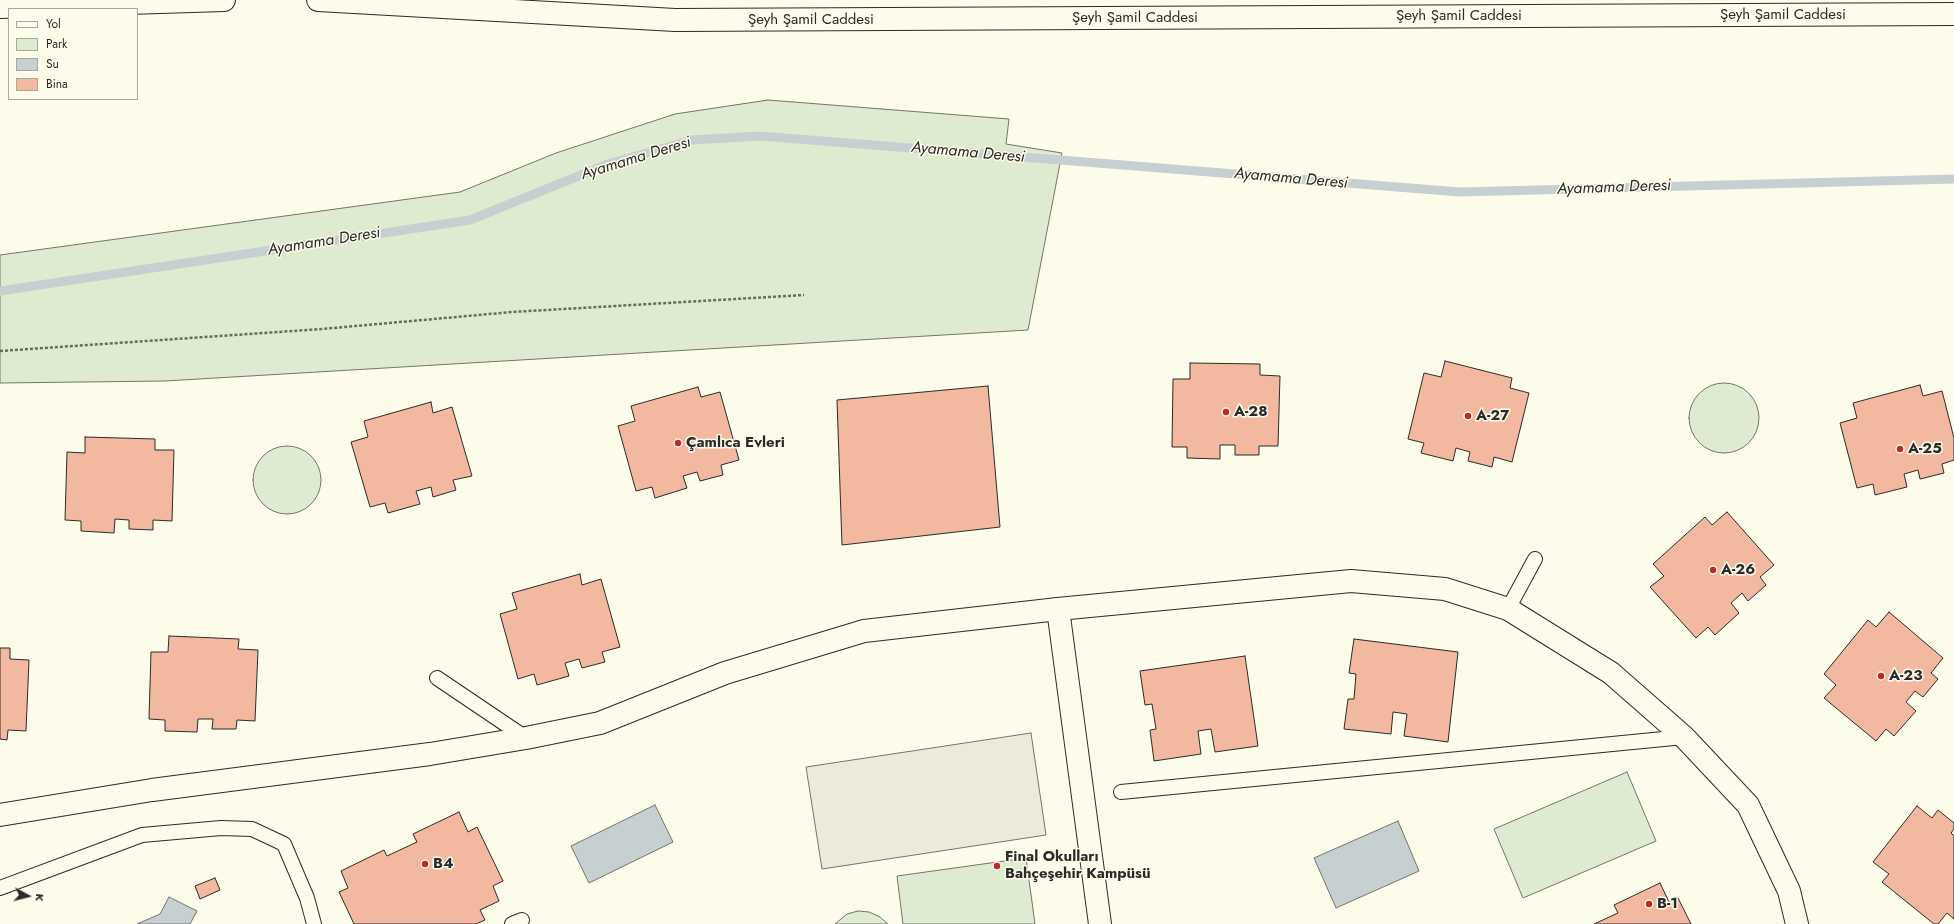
<!DOCTYPE html>
<meta charset="utf-8">
<style>
body{margin:0}
#map{position:relative;width:1954px;height:924px;overflow:hidden;background:#fdfbea;font-family:Jost,sans-serif}
canvas{display:block}
.legend{position:absolute;left:8px;top:8px;width:130px;height:92px;box-sizing:border-box;background:#fdfbea;border:1px solid #a9a89e;margin:0;padding:5px 7px;list-style:none;font-size:12px;color:#2b2b2b}
.legend li{display:flex;align-items:center;gap:8px;height:20px}
.legend b{width:20px;border:1px solid #a9a89e}
.north{position:absolute;left:8px;top:876px;width:40px;height:40px;-webkit-text-stroke:3px #fdfbea;paint-order:stroke;rotate:97deg;font-size:11px;font-weight:700;line-height:16px;text-align:center;color:#2b2b2b}
.north::after{content:'';display:block;margin:auto;width:14px;height:18px;background:#2b2b2b;clip-path:polygon(50% 0,100% 100%,50% 72%,0 100%)}
</style>
<div id="map">
<canvas width="1954" height="924"></canvas>
<ul class="legend">
<li><b style="height:5px;background:#fdfbea"></b>Yol</li>
<li><b style="height:11px;background:#deebd1"></b>Park</li>
<li><b style="height:11px;background:#c7d0d0"></b>Su</li>
<li><b style="height:11px;background:#f2b8a0"></b>Bina</li>
</ul>
<div class="north">K</div>
</div>
<script>
const ctx = document.querySelector('canvas').getContext('2d');
ctx.lineJoin = 'round';
function paint(path, color) { ctx.fillStyle = color; ctx.fill(path, 'evenodd'); }
const poly = rows => new Path2D(rows.map(r => 'M' + r).join(''));
function strokePath(path, color, width, dash) { ctx.strokeStyle = color; ctx.lineWidth = width; ctx.lineCap = dash ? 'butt' : 'round'; ctx.setLineDash(dash || []); ctx.stroke(path); }
function drawText(font, color, halo, rows, align = 'center') {
  ctx.font = font + ' Jost,sans-serif'; ctx.lineWidth = 3; ctx.setLineDash([]); ctx.textBaseline = 'middle'; ctx.strokeStyle = halo; ctx.fillStyle = color; for (const [text, x, y, turn = 0] of rows) {
    ctx.save(); ctx.translate(x, y); ctx.rotate((+turn || 0) * Math.PI / 180); ctx.textAlign = isNaN(turn) ? turn : align; if (halo) ctx.strokeText(text, 0, 0); ctx.fillText(text, 0, 0); ctx.restore();
  }
}
const green = poly([
 [768,100,1009,119,1006,144,1062,153,1028,330,165,381,0,383,0,255,460,192,556,153,675,114,768,100],
 '1689 418a35 35 0 1 1 70 0a35 35 0 1 1-70 0Z',
 '253 480a34 34 0 1 1 68 0a34 34 0 1 1-68 0Z',
 [1627,772,1656,841,1523,898,1494,829,1627,772],
 [1026,858,1035,924,903,924,897,876,1026,858],
 [858,911,869,912,880,917,888,924,835,924,847,914,858,911]
]);
paint(green, '#deebd1');
strokePath(green, '#74746e', 1);
const parking = poly([
 [1031,733,1046,835,822,869,806,767,1031,733]
]);
paint(parking, '#eceadb');
strokePath(parking, '#74746e', 1);
const water = poly([
 [655,805,673,842,589,883,571,846,655,805],
 [1398,821,1419,871,1336,908,1314,858,1398,821],
 [169,897,197,911,190,924,137,924,160,914,169,897]
]);
paint(water, '#c7d0d0');
strokePath(water, '#74746e', 1);
strokePath(poly([
 [0,291,470,220,608,164,692,140,760,136,1460,192,1954,179]
]), '#c7d0d0', 9);
const building = poly([
 [1445,361,1512,378,1510,388,1529,393,1512,462,1494,457,1492,467,1468,461,1470,452,1456,448,1453,461,1421,453,1424,443,1408,439,1424,373,1441,377,1445,361],
 [1190,363,1260,364,1260,375,1280,376,1278,446,1259,446,1259,455,1235,455,1235,445,1220,445,1220,459,1187,458,1187,447,1172,447,1173,379,1190,379,1190,363],
 [1920,385,1923,396,1942,391,1954,438,1954,460,1942,464,1944,473,1920,479,1918,470,1904,474,1907,487,1875,495,1873,484,1857,488,1840,423,1857,418,1853,403,1920,385],
 [988,386,1000,527,842,545,837,400,988,386],
 [698,387,701,397,720,392,739,460,721,465,723,475,700,481,697,472,683,476,687,488,655,498,652,487,636,491,618,426,635,421,631,406,698,387],
 [431,402,433,413,452,407,472,476,453,480,456,490,433,497,431,487,416,491,420,504,388,513,385,503,370,507,351,442,368,437,364,421,431,402],
 [85,437,155,439,155,450,174,450,172,521,153,520,153,530,129,529,129,520,115,519,114,533,81,531,81,521,65,520,67,452,85,453,85,437],
 [1727,512,1774,565,1760,577,1766,585,1748,601,1742,593,1731,603,1739,613,1715,635,1708,627,1696,638,1650,587,1664,576,1653,564,1705,517,1712,525,1727,512],
 [580,574,582,585,601,579,620,647,602,652,605,662,582,668,579,659,565,663,569,676,537,685,534,674,518,679,500,614,517,609,512,593,580,574],
 [1889,612,1943,658,1931,673,1938,679,1923,697,1915,691,1906,702,1916,711,1894,736,1886,729,1876,741,1824,698,1836,685,1824,674,1868,620,1876,627,1889,612],
 [169,636,239,639,238,649,258,650,255,721,237,720,236,729,212,729,213,719,198,719,197,732,165,731,165,720,149,719,151,652,168,652,169,636],
 [1354,639,1458,652,1448,742,1404,736,1407,714,1393,712,1391,734,1344,729,1348,699,1354,699,1356,674,1349,673,1354,639],
 [0,648,10,648,10,659,29,660,26,731,8,730,7,740,0,739,0,648],
 [1245,656,1258,746,1215,752,1211,729,1198,731,1201,754,1154,761,1150,730,1156,729,1152,704,1145,705,1140,671,1245,656],
 [1917,806,1932,818,1938,810,1954,823,1954,829,1951,833,1954,836,1954,919,1947,913,1938,924,1934,924,1882,882,1889,874,1873,862,1917,806],
 [459,812,468,832,477,827,503,881,493,886,499,901,480,910,485,920,476,924,354,924,339,892,348,888,341,871,384,850,387,856,417,842,413,834,459,812],
 [215,878,220,890,200,899,195,886,215,878],
 [1660,883,1669,902,1678,898,1691,924,1594,924,1618,913,1614,905,1660,883]
]);
paint(building, '#f2b8a0');
strokePath(building, '#2b2b2b', 1);
const lane = poly([
 [1508,609,1535,559],
 [437,678,526,738],
 [1121,792,1684,737],
 [0,888,142,835,221,828,252,829,284,844,307,898,314,924],
 [512,924,522,920]
]);
const street = poly([
 [1058,609,1100,924]
]);
const secondary = poly([
 [0,815,152,790,430,754,526,738,600,723,725,673,864,631,1058,609,1351,581,1445,589,1508,609,1611,673,1684,737,1748,805,1789,891,1797,924]
]);
const primary = poly([
 [318,0,675,20,1954,14],
 [0,7,224,0]
]);
strokePath(lane, '#2b2b2b', 16);
strokePath(street, '#2b2b2b', 24);
strokePath(secondary, '#2b2b2b', 24);
strokePath(primary, '#2b2b2b', 24);
strokePath(poly([
 [0,351,322,329,512,312,804,295]
]), '#6a6964', 2.5, [3, 2]);
strokePath(lane, '#fdfbea', 14);
strokePath(street, '#fdfbea', 22);
strokePath(secondary, '#fdfbea', 22);
strokePath(primary, '#fdfbea', 22);
for (const [x, y, r, color] of [
 [1226,412,4,"#c62828"],
 [1468,416,4,"#c62828"],
 [678,443,4,"#c62828"],
 [1900,449,4,"#c62828"],
 [1713,570,4,"#c62828"],
 [1881,676,4,"#c62828"],
 [425,864,4,"#c62828"],
 [997,866,4,"#c62828"],
 [1649,904,4,"#c62828"]
]) { const dot = new Path2D(); dot.arc(x, y, r, 0, 2 * Math.PI); ctx.fillStyle = color; ctx.fill(dot); strokePath(dot, '#fdfbea', 1.5); }
drawText('15px', '#2b2b2b', '#fdfbea', [
 ["Şeyh Şamil Caddesi",1783,15],
 ["Şeyh Şamil Caddesi",1459,16],
 ["Şeyh Şamil Caddesi",1135,18],
 ["Şeyh Şamil Caddesi",811,20]
]);
drawText('bold 15px', '#2b2b2b', '#fdfbea', [
 ["A-28",1234,412],
 ["A-27",1476,416],
 ["Çamlıca Evleri",686,443],
 ["A-25",1908,449],
 ["A-26",1721,570],
 ["A-23",1889,676],
 ["Final Okulları",1005,857],
 ["Bahçeşehir Kampüsü",1005,874],
 ["B4",433,864],
 ["B-1",1657,904]
], 'left');
drawText('italic 16px', '#2b2b2b', '#fdfbea', [
 ["Ayamama Deresi",968,153,5],
 ["Ayamama Deresi",636,159,-17],
 ["Ayamama Deresi",1291,179,5],
 ["Ayamama Deresi",1614,188,-2],
 ["Ayamama Deresi",324,242,-9]
]);
</script>
